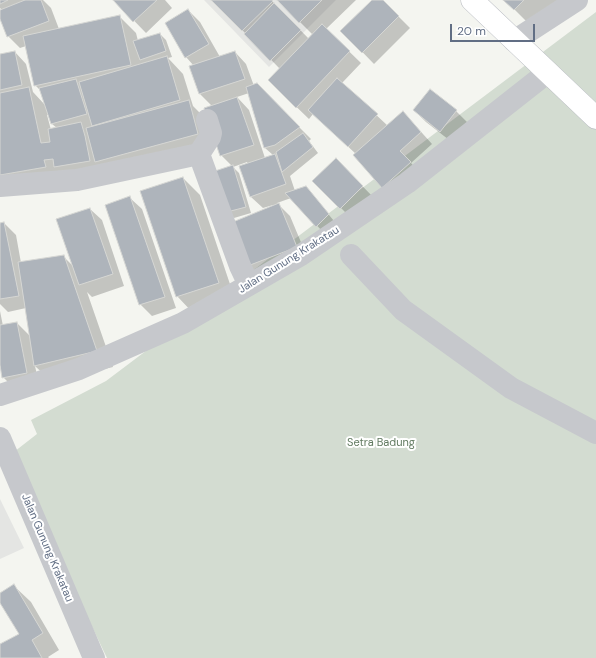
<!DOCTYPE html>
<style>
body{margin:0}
#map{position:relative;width:596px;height:658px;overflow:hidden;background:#f4f5f0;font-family:"DM Sans",sans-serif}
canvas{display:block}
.scale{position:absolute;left:450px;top:24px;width:85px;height:18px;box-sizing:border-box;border:2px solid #616e84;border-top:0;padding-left:5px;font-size:12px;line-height:14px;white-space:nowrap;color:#616e84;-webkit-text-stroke:3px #fff;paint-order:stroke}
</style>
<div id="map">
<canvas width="596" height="658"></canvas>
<div class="scale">20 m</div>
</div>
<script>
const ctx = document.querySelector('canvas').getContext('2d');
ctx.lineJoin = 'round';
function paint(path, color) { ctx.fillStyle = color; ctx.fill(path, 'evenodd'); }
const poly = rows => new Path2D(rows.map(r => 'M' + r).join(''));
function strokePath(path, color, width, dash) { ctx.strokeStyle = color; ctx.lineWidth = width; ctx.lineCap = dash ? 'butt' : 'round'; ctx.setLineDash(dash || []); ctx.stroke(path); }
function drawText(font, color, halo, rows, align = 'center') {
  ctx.font = font + ' "DM Sans",sans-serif'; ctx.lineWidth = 4; ctx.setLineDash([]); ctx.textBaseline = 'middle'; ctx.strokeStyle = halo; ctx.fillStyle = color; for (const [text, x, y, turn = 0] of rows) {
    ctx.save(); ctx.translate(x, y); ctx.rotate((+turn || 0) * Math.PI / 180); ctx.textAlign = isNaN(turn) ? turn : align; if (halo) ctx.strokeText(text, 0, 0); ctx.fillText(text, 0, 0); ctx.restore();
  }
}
paint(poly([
 [204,0,336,0,269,67],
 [0,499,24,548,0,559]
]), '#e4e5e3');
paint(poly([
 [596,12,596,658,107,658,10,455,37,434,31,420,106,381]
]), '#d3dcd1');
paint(poly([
 [0,0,43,0,51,8,59,29,119,16,136,33,138,41,160,34,166,40,172,57,168,58,183,74,193,106,205,118,214,151,113,178,0,195,0,55,15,52,26,64,33,92,45,105,41,91,35,85,26,46,20,48,8,36,0,16,0,11,2,10,0,8],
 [49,114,52,124,57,128,51,130,47,115],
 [114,0,165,0,172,8,146,33],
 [213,0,271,0,309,39,313,35,278,0,356,0,326,29,361,63,342,83,388,126,414,124,432,144,411,163,422,175,382,188,356,154,313,114,309,119,281,92,280,69],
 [373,0,382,0,410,28,374,64,342,31],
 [505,0,565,0,535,30],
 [188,10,200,22,220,57,235,52,246,64,254,86,257,85,311,139,309,141,318,153,290,176,295,191,306,187,334,221,323,232,291,198,277,203,290,216,308,259,258,278,246,266,274,206,273,205,263,208,251,197,240,167,248,164,247,162,233,167,239,173,251,213,234,218,228,212,233,167,221,155,212,106,200,94,191,67,194,66,186,57],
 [249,93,265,148,273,155,265,158,249,110,237,97],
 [430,90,456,111,468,123,453,143,426,122,414,110],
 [336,159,374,198,353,220,314,181],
 [183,178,200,195,235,299,193,313,177,296],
 [130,198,142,209,176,308,152,316,140,304],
 [90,209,102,220,124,286,92,297,87,292,113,367,52,382,35,366,39,384,15,389,3,377,0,360,0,311,3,326,17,323,30,336,26,308,8,312,0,304,0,224,4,223,16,235,21,263,64,257,73,266],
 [14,586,31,602,59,650,48,657,49,658,0,658,0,645,20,634,0,601,0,594]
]), '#0003');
const building = poly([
 [0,0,8,0,0,4,0,0],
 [25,0,41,0,49,21,7,37,0,19,0,10,25,0],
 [113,0,157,0,133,22,113,0],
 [211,0,272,0,273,1,242,31,211,0],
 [277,0,322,0,299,23,277,0],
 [372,0,383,0,399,16,362,53,340,31,372,0],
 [503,0,524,0,514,10,503,0],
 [274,3,301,30,270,61,244,34,274,3],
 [188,9,209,44,185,58,165,23,188,9],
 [120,15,131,65,34,86,23,36,120,15],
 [322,24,350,51,296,108,268,80,322,24],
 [160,33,166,51,140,60,133,41,160,33],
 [15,51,22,85,0,90,0,54,15,51],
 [235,51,245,79,199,94,189,66,235,51],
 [167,56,180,100,92,126,79,82,167,56],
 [337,78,378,114,348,147,308,110,337,78],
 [76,79,87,114,51,124,39,88,76,79],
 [257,83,300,127,275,145,264,148,246,87,257,83],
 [29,87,41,143,50,142,48,129,81,122,85,136,90,161,54,167,53,159,44,160,46,167,0,175,0,93,29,87],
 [430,89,457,110,440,132,413,110,430,89],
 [237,97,254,145,220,156,204,108,237,97],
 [189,100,198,134,95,162,86,128,189,100],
 [403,111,421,132,400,151,411,162,382,188,353,155,403,111],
 [303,133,313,147,282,172,276,152,303,133],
 [275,154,286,184,250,197,239,166,275,154],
 [336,158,363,186,340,209,312,181,336,158],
 [233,165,246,207,227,212,215,171,233,165],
 [183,177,219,283,176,297,140,191,183,177],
 [306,186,329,214,316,227,285,193,306,186],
 [130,196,165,297,139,305,105,205,130,196],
 [279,203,297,247,245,267,228,224,279,203],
 [90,208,113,274,79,285,56,219,90,208],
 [4,222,19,296,0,299,0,223,4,222],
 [64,255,97,351,34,366,18,262,64,255],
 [17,322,27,373,2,378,0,365,0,325,17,322],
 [14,584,43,633,32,640,42,658,0,658,0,644,19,634,0,603,0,593,14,584]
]);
paint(building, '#aeb4bb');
strokePath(building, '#d5d6d3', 1);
const secondary = poly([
 [472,0,596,118]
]);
strokePath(secondary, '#b8bbc1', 23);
strokePath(poly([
 [514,41,577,0],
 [199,154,240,266,249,285],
 [0,186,77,180,199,154,210,137,211,133,207,120],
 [351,255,403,310,511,388,596,433],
 [0,395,79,369,183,323,301,255,407,183,548,72],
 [0,438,94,658]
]), '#c6c8cc', 22);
strokePath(secondary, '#fff', 22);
drawText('11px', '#616e84', '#fff', [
 ["Jalan Gunung Krakatau",289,260,-32],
 ["Jalan Gunung Krakatau",47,548,67]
]);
drawText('11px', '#617a60', '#fff', [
 ["Setra Badung",381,443]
]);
</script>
